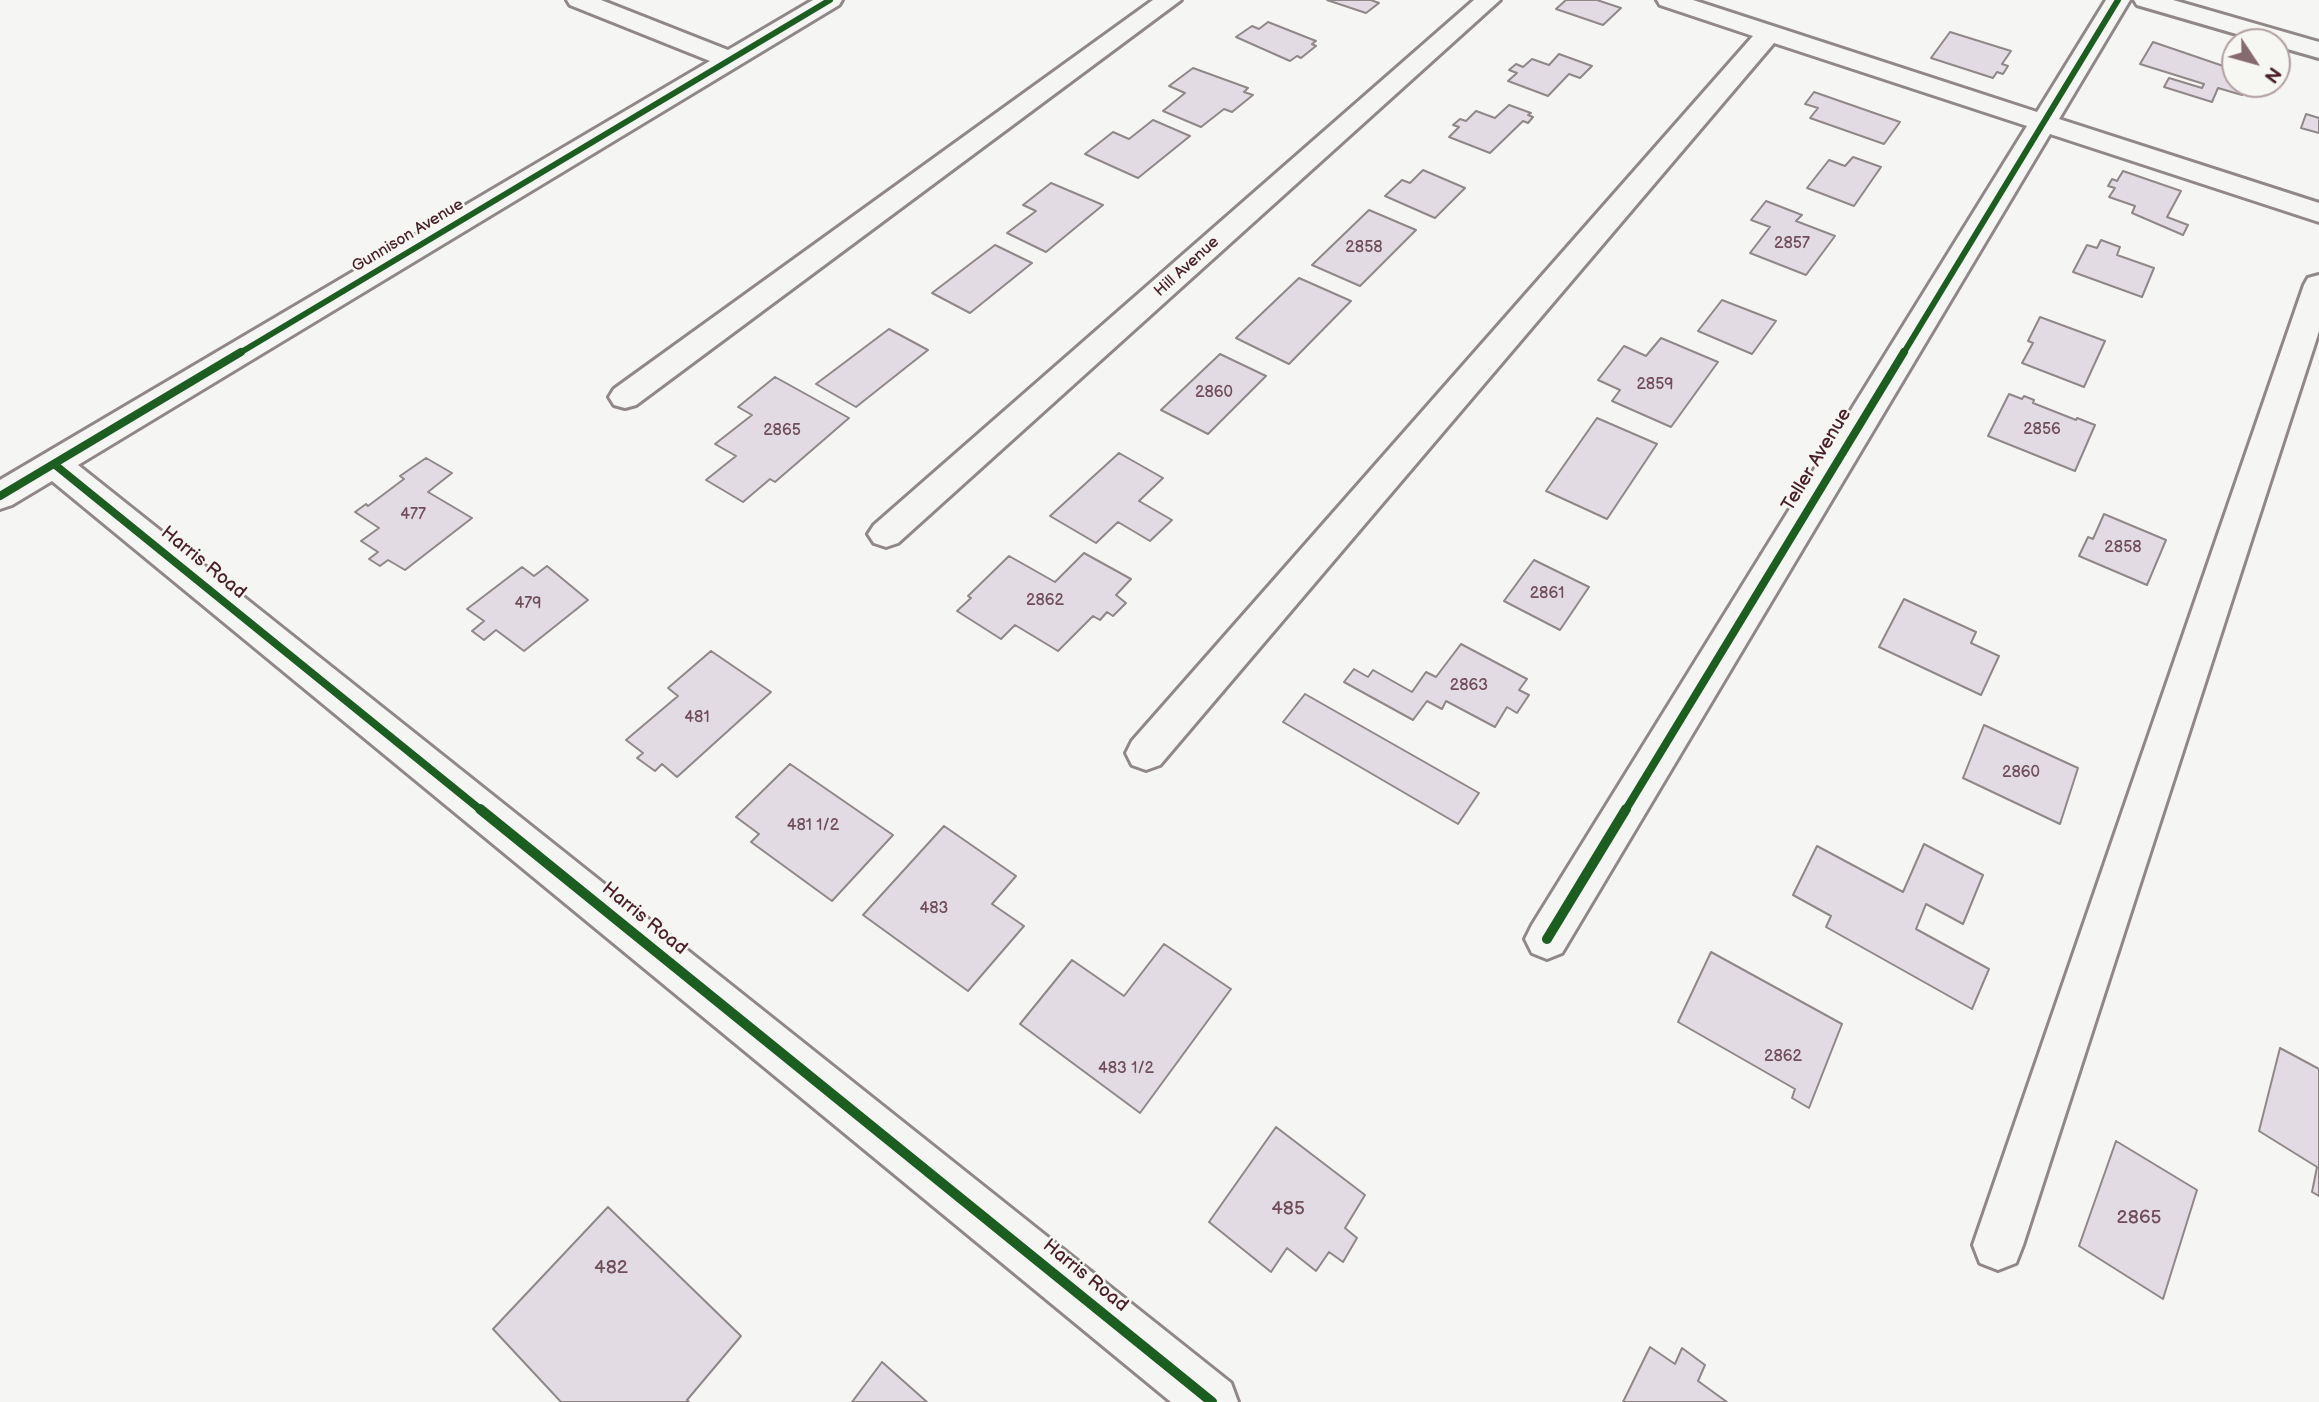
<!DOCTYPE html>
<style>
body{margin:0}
#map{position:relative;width:2319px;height:1402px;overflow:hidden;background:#f5f5f3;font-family:"Balsamiq Sans",sans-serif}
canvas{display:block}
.north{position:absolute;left:2221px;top:28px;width:70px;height:70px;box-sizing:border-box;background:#f6f6f2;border:2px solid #b1a0a2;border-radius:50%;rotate:126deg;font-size:19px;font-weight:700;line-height:28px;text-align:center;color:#4a1f2b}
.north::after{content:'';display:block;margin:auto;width:24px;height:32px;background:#866a71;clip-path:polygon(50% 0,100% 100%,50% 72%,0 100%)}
</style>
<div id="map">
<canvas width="2319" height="1402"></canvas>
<div class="north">N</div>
</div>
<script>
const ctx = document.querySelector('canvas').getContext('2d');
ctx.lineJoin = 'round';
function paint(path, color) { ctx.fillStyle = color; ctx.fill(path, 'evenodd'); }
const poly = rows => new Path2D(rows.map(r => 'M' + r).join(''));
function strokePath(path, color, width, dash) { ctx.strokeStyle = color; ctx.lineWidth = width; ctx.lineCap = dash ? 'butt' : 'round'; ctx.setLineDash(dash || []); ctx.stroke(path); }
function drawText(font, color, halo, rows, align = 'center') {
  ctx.font = font + ' "Balsamiq Sans",sans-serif'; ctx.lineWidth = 5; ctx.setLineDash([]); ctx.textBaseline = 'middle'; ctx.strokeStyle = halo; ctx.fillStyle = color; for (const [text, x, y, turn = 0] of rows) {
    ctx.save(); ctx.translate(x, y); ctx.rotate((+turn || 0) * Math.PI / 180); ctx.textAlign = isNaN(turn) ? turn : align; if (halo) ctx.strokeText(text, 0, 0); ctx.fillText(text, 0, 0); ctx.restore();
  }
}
const building = poly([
 [1327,0,1371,0,1379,3,1366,13,1327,0],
 [1566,0,1597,0,1621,8,1603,25,1556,9,1566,0],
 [1268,22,1316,41,1312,44,1316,46,1301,58,1297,56,1290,61,1236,37,1252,26,1259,29,1268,22],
 [1950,32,2011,51,2002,64,2008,66,2003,74,1997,72,1993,78,1931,58,1950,32],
 [2153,42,2235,70,2235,84,2247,84,2242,95,2218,88,2212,102,2164,87,2169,78,2202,88,2204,84,2140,64,2153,42],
 [1559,54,1592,66,1580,78,1569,74,1548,96,1508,81,1517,73,1509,70,1516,64,1523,67,1532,59,1549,65,1559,54],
 [1193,68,1248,88,1244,92,1253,95,1232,112,1224,109,1201,127,1163,111,1185,93,1169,86,1193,68],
 [1814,92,1900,122,1884,144,1810,118,1818,108,1805,104,1814,92],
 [1509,105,1531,113,1528,115,1533,117,1528,123,1523,121,1490,153,1449,137,1459,127,1453,125,1460,119,1466,121,1476,111,1495,118,1509,105],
 [2306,114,2319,118,2319,133,2301,128,2306,114],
 [1153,120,1190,136,1138,178,1085,154,1113,132,1129,139,1153,120],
 [1853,157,1881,167,1854,206,1807,188,1829,160,1845,166,1853,157],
 [1423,170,1465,188,1435,218,1385,196,1402,180,1410,183,1423,170],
 [2123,171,2181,191,2167,217,2188,225,2183,235,2132,213,2135,206,2109,197,2115,188,2108,186,2112,179,2117,181,2123,171],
 [1051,183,1103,205,1046,252,1007,233,1036,211,1023,205,1051,183],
 [1766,201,1802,215,1796,221,1835,236,1806,275,1750,253,1770,227,1751,220,1766,201],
 [1369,210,1416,230,1360,286,1312,265,1369,210],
 [2101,240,2120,247,2117,255,2154,268,2142,297,2073,272,2087,245,2097,248,2101,240],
 [995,245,1032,263,970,313,932,293,995,245],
 [1299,278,1351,301,1289,364,1236,338,1299,278],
 [1722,300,1776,321,1752,354,1698,331,1722,300],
 [2040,317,2105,341,2084,387,2022,363,2033,343,2028,341,2040,317],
 [889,329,928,350,856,407,816,384,889,329],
 [1661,338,1718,362,1671,427,1612,401,1620,390,1598,380,1624,346,1646,356,1661,338],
 [1220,354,1266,376,1208,434,1161,410,1220,354],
 [775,377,849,418,775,482,770,479,743,502,706,480,736,456,715,444,752,415,738,407,775,377],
 [2009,394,2022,399,2024,396,2034,400,2033,403,2076,420,2077,418,2095,425,2075,471,1988,436,2009,394],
 [1597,418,1657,444,1607,519,1546,491,1597,418],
 [1119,453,1163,478,1139,501,1172,520,1150,541,1118,522,1096,543,1050,516,1119,453],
 [426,458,452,473,428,492,472,518,405,570,388,560,380,566,369,559,378,552,361,541,379,528,355,512,366,504,368,506,404,479,400,476,426,458],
 [2104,514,2166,540,2147,585,2079,556,2088,537,2093,539,2104,514],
 [1084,553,1131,579,1116,595,1126,603,1113,616,1107,612,1100,620,1093,616,1058,651,1015,625,1001,639,957,611,971,598,968,596,1009,556,1055,582,1084,553],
 [1534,560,1589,587,1560,630,1504,601,1534,560],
 [547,566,588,600,524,651,496,630,484,640,472,631,484,621,467,609,522,567,534,576,547,566],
 [1904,599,1976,632,1971,643,1999,656,1981,695,1879,647,1904,599],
 [1461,644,1527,679,1519,690,1529,695,1517,713,1507,707,1495,727,1446,701,1442,709,1427,701,1413,720,1344,682,1354,669,1368,677,1373,670,1412,692,1426,672,1436,677,1461,644],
 [711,651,771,692,677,777,662,764,655,771,637,758,643,753,626,740,678,696,668,688,711,651],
 [1305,694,1479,793,1458,824,1283,722,1305,694],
 [1984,725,2078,768,2060,824,1963,778,1984,725],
 [790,764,893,835,832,901,751,842,759,834,736,817,790,764],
 [944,826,1016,876,992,904,1024,926,968,991,863,915,944,826],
 [1924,844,1983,875,1963,924,1926,904,1916,929,1989,969,1972,1009,1826,927,1831,916,1793,895,1817,846,1903,892,1924,844],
 [1164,944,1231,989,1140,1113,1020,1024,1072,960,1124,996,1164,944],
 [1711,952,1842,1024,1809,1108,1792,1098,1795,1089,1678,1022,1711,952],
 [2280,1048,2319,1069,2319,1196,2312,1192,2317,1167,2259,1131,2280,1048],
 [1276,1127,1365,1195,1345,1228,1357,1238,1343,1262,1329,1252,1316,1271,1287,1248,1271,1272,1209,1222,1276,1127],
 [2116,1141,2197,1190,2163,1299,2079,1246,2116,1141],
 [608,1207,741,1336,687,1400,689,1402,561,1402,493,1329,608,1207],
 [1650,1347,1675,1364,1682,1348,1705,1365,1698,1381,1727,1402,1623,1402,1650,1347],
 [882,1362,927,1402,852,1402,882,1362]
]);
paint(building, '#e2dbe3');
strokePath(building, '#8f8788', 2);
const minor = poly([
 [567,0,601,0,728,50,813,0,842,0,839,5,78,465,1231,1383,1238,1402,1171,1402,52,481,12,505,0,509,0,480,710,61,570,5,567,0],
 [1153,0,1181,0,636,405,625,408,614,405,609,397,614,389,1153,0],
 [1474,0,1500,0,898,543,886,547,874,543,868,534,874,525,1474,0],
 [1657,0,1693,0,2037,112,2106,0,2130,0,2059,119,2319,203,2319,222,2050,134,1562,953,1547,959,1532,953,1525,939,1532,925,2027,126,1774,43,1160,765,1146,770,1132,765,1126,753,1132,741,1753,36,1660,5,1657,0],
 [2134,0,2173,0,2319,42,2319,58,2277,46,2277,42,2264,42,2137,5,2134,0],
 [2319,275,2319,331,2023,1245,2016,1263,1998,1270,1980,1263,1973,1245,2304,285,2308,278,2319,275]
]);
strokePath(minor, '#8f8788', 6);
paint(minor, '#f5f5f3');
strokePath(poly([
 [238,354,830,0],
 [1903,354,2118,0]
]), '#1b5e20', 6);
strokePath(poly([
 [54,464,482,811],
 [0,496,241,352],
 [1625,811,1904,352]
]), '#1b5e20', 8);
strokePath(poly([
 [480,809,1212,1402],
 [1547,939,1626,809]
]), '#1b5e20', 10);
drawText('16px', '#4a1f2b', '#f6f6f2', [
 ["Gunnison Avenue",408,236,-31],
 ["Hill Avenue",1187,267,-42]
]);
drawText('16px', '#704e59', null, [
 ["2857",1792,244],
 ["2858",1364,248],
 ["2859",1655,385],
 ["2860",1214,393],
 ["2856",2042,430],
 ["2865",782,431],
 ["477",413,515],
 ["2858",2123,548],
 ["2861",1547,594],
 ["2862",1045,601],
 ["479",528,604],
 ["2863",1469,686],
 ["481",697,718],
 ["2860",2021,773],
 ["481 1/2",813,826],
 ["483",934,909],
 ["2862",1783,1057],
 ["483 1/2",1126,1069]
]);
drawText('19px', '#4a1f2b', '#f6f6f2', [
 ["Teller Avenue",1817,460,-59],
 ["Harris Road",203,563,39],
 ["Harris Road",644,919,39],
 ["Harris Road",1085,1276,39]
]);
drawText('19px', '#704e59', null, [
 ["485",1288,1209],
 ["2865",2139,1218],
 ["482",611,1268]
]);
</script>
